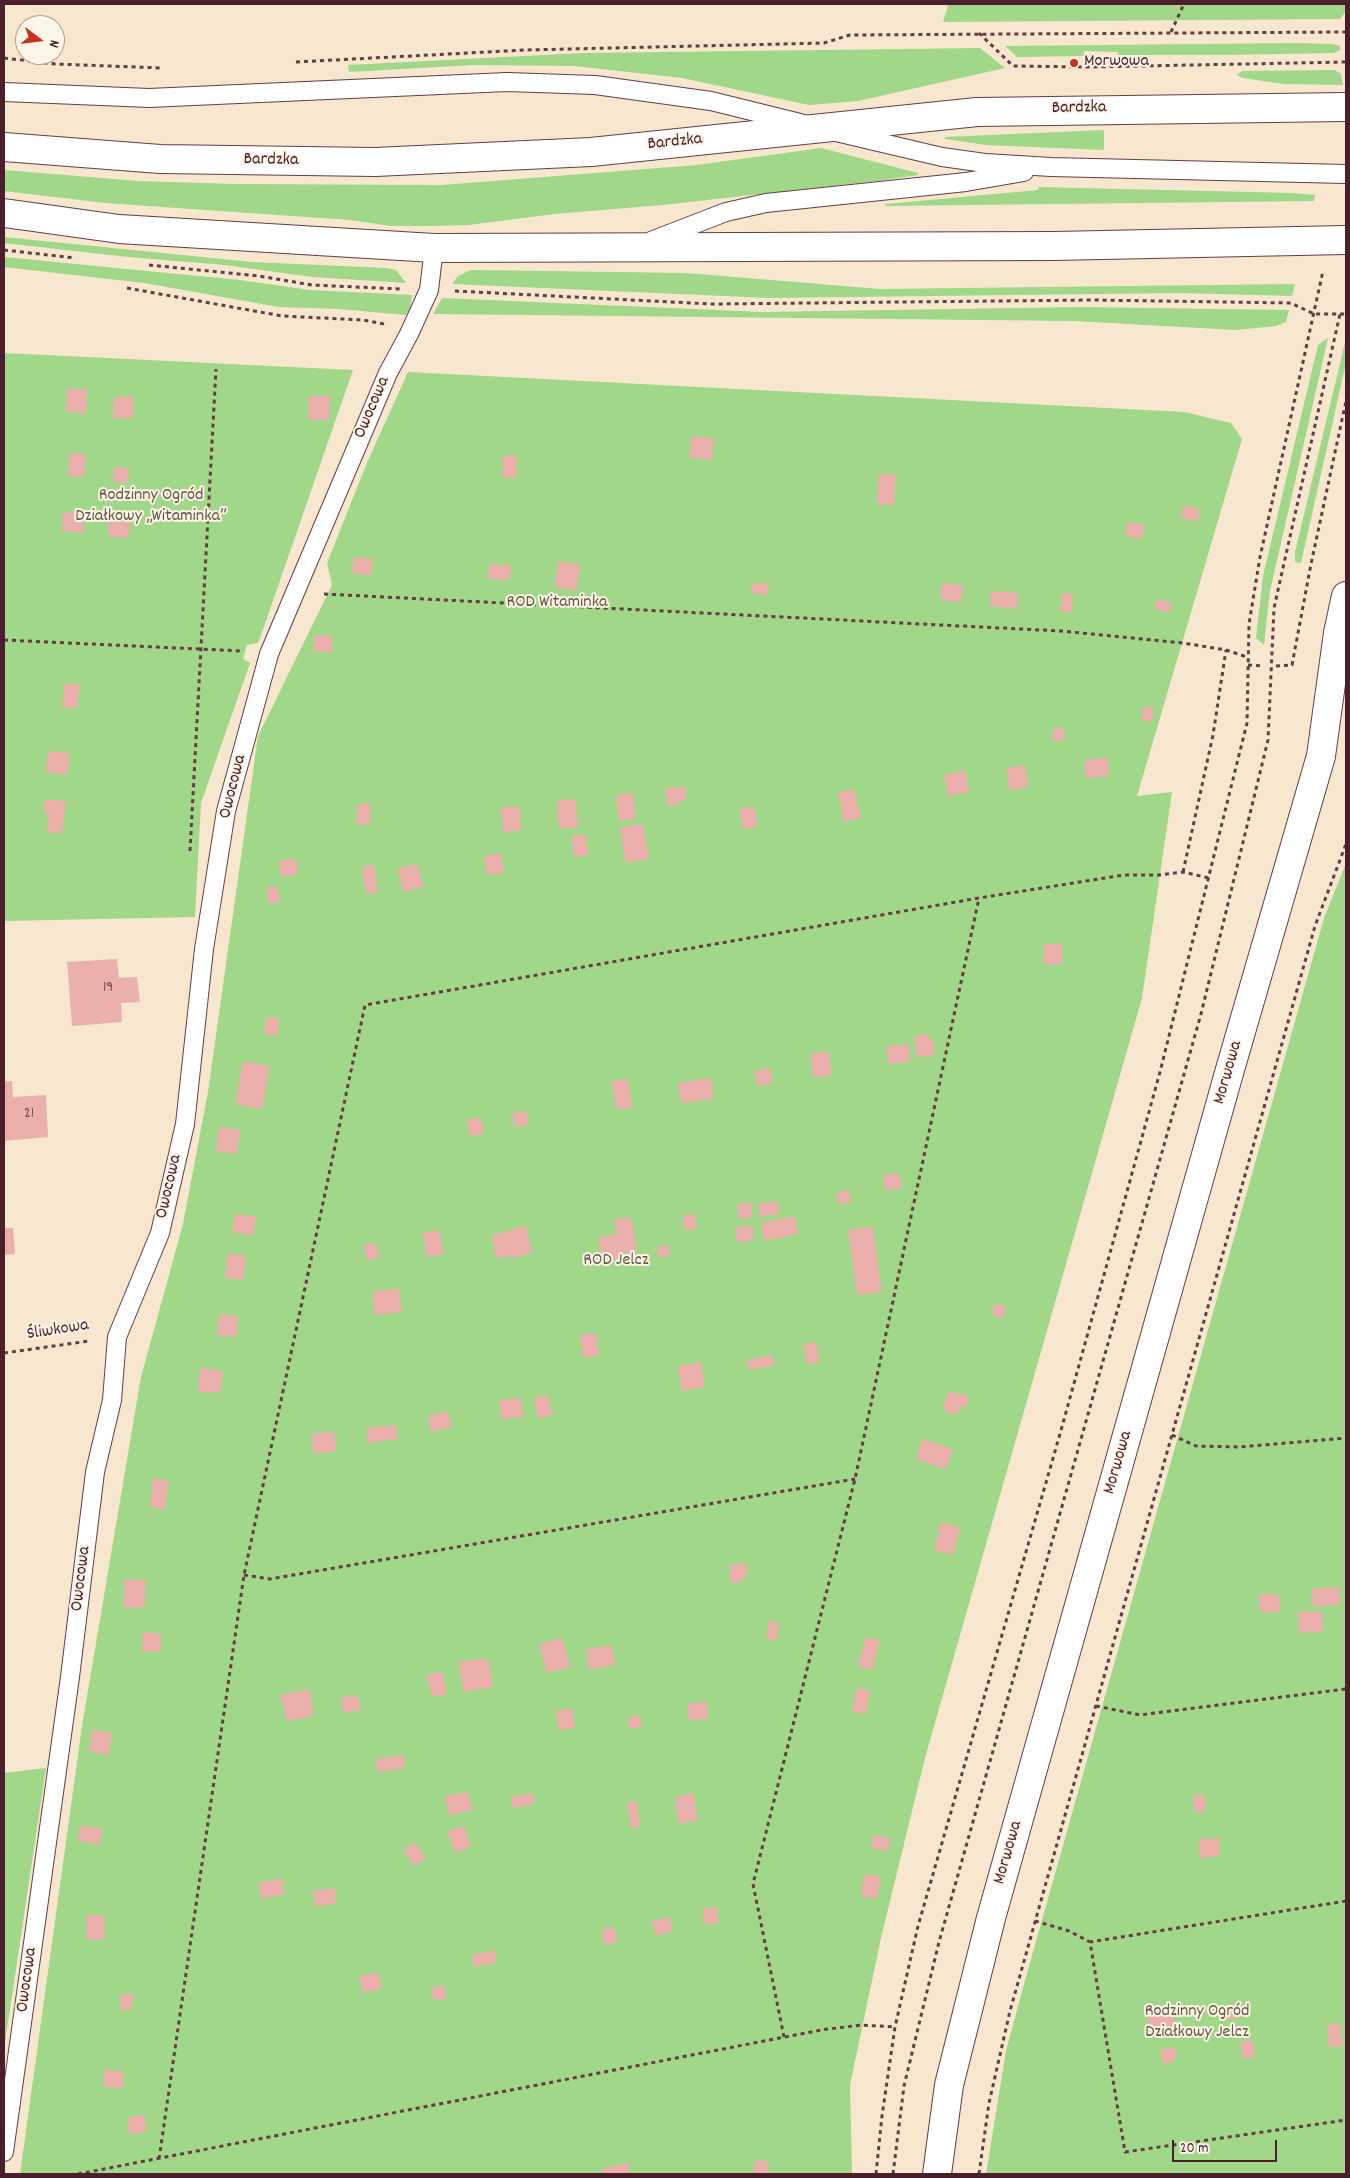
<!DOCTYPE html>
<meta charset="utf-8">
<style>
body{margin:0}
#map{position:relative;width:1350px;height:2178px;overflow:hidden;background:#f7e7cf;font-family:Dekko,sans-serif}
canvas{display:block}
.frame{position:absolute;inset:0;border:5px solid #4a1f2b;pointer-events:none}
.north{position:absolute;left:15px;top:15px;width:50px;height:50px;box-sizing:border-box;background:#fcf5e5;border:1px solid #b59f9b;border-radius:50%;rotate:105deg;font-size:14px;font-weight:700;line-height:20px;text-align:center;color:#4a1f2b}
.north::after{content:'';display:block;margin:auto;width:18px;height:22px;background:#c8321e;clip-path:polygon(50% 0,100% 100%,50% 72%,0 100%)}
.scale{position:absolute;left:1172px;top:2140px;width:105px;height:22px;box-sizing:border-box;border:2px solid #4a1f2b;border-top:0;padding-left:6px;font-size:15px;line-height:18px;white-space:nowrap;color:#4a1f2b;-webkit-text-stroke:4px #fcf5e5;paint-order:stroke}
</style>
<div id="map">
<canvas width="1350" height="2178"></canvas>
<div class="frame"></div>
<div class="north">N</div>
<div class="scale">20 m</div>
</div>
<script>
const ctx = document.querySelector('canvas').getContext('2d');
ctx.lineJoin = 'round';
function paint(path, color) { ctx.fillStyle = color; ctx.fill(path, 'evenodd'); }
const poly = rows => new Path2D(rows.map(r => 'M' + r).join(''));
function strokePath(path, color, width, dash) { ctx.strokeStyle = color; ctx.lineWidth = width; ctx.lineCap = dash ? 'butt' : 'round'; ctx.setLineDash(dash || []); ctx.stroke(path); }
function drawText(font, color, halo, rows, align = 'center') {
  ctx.font = font + ' Dekko,sans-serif'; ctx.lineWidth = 4; ctx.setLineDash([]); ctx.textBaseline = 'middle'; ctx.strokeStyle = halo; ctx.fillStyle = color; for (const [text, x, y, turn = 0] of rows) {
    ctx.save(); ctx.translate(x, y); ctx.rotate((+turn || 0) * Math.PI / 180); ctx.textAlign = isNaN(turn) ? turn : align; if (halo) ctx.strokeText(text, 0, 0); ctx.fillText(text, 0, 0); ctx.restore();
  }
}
paint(poly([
 [940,4,1346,4,1346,11,1340,19,943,22,948,6],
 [1297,43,1332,44,1340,46,1340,50,1334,53,1225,55,1118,55,1118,52,1084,51,1084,56,1017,57,1005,46],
 [980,48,1005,68,858,101,809,105,682,78,574,66,474,65,349,72,348,65,584,53],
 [1335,70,1341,74,1343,85,1283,84,1243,78,1237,75,1242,71],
 [1104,130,1104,150,986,145,945,139,945,137],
 [821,148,918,173,918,175,877,181,663,205,554,214,469,225,431,226,391,226,350,220,105,203,4,191,4,170,138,181,235,184,442,185,697,165],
 [1039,187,1293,193,1315,195,1314,201,885,206,886,204,1038,190],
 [4,237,252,262,386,268,396,270,406,283,312,277,225,265,128,257,4,243],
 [4,257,240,280,310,290,412,295,410,308,406,315,338,309,279,307,144,283,4,267],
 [471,270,687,273,880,289,1295,284,1292,296,1179,293,769,298,452,284,458,276],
 [442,298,763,312,1080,307,1289,310,1286,322,1276,326,1236,330,1075,321,433,314],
 [1328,338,1270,591,1264,645,1256,638,1263,576,1318,345],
 [1346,338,1346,363,1301,563,1295,562,1295,552],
 [4,353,353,370,259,641,257,643,247,645,245,651,243,659,250,663,201,803,195,917,4,921],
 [408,372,1184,412,1231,423,1242,439,1137,796,1172,792,1142,998,925,1758,881,1938,850,2085,852,2174,20,2174,82,1726,141,1377,183,1224,208,1092,258,736,332,585,327,563,366,465],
 [1346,863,1346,2174,986,2174,1006,2051,1024,1984,1324,918],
 [46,1768,4,2050,4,1773]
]), '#a0d789');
paint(poly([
 [67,389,87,389,86,413,66,412],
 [309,396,330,396,329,420,308,419],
 [114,397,134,397,133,418,113,418],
 [692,436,714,438,712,460,689,458],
 [70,453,86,454,84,477,68,476],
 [503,455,517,456,516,478,502,477],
 [114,467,129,468,128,483,113,482],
 [879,473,896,475,894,505,877,504],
 [1183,505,1200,509,1198,522,1181,518],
 [63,512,85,513,83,533,62,531],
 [109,512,130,514,129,538,108,536],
 [1128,522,1145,525,1142,539,1125,536],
 [354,557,373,559,371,575,352,573],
 [558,562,580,564,577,590,555,588],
 [490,564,511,565,510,580,488,579],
 [752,583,769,584,768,595,751,593],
 [942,583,963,585,961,602,940,600],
 [991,591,1018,593,1017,609,990,606],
 [1062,593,1073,594,1072,612,1060,612],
 [1156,600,1172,602,1170,612,1155,610],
 [332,635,333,652,314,652,314,636],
 [65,683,80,685,77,709,62,707],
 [1142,707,1153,707,1153,721,1142,721],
 [1053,728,1064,728,1065,740,1053,741],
 [48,751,70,753,67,775,46,772],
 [1107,757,1110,775,1086,779,1084,760],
 [1025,765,1028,787,1010,790,1006,768],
 [965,770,969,792,948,796,944,775],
 [686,787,686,800,679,800,679,805,667,805,666,788],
 [854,789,861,818,844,822,838,792],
 [633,793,636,819,619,821,616,795],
 [45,799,66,801,62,834,47,832,49,813,43,812],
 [576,799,578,828,559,828,557,800],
 [370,803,370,824,357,825,357,804],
 [520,806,521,830,503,832,501,808],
 [755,807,757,827,742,829,740,809],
 [643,824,649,859,626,863,620,827],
 [585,834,589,855,574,857,571,836],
 [501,853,504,873,487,875,484,856],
 [296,858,298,875,281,877,279,861],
 [417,864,423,887,403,892,398,868],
 [374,865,378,892,366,894,362,867],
 [277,886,280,902,269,904,266,888],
 [1044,944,1062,944,1062,964,1043,964],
 [117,959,119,978,137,977,140,1002,121,1003,122,1022,72,1026,67,962],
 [266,1017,279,1018,278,1036,264,1034],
 [929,1034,929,1040,933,1040,935,1055,916,1057,914,1036],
 [908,1044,910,1062,888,1064,886,1046],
 [829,1051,832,1075,814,1078,810,1054],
 [243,1061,270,1066,262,1109,235,1104],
 [770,1068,773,1083,757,1086,754,1071],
 [627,1078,633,1107,617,1110,611,1082],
 [711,1078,714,1099,681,1103,678,1083],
 [4,1081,12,1081,13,1097,46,1095,48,1137,4,1141],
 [527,1111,528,1125,514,1127,513,1113],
 [481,1117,484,1134,470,1136,467,1120],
 [219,1127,240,1130,237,1154,216,1151],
 [899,1173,902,1188,885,1190,883,1175],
 [849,1190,851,1203,838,1204,837,1192],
 [778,1201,779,1214,760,1217,758,1204],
 [751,1202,753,1217,739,1219,737,1204],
 [235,1214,256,1216,254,1235,232,1232],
 [695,1214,697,1229,684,1230,683,1215],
 [795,1216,798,1234,764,1241,761,1223],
 [631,1217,637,1251,621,1254,621,1258,602,1262,598,1237,617,1234,614,1220],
 [526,1225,532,1253,512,1258,511,1255,497,1259,491,1236],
 [753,1226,753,1241,737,1242,736,1227],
 [873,1227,882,1292,857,1295,848,1230],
 [4,1228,13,1228,15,1254,4,1255],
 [439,1230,444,1254,427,1257,423,1233],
 [376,1243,379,1258,367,1261,364,1245],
 [658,1246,669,1246,670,1256,658,1257],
 [228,1253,246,1256,243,1280,225,1278],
 [399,1288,402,1312,375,1315,372,1292],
 [994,1304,1006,1307,1003,1318,992,1315],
 [219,1314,238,1316,236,1337,217,1335],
 [596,1333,599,1356,583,1358,580,1335],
 [816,1342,820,1362,807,1364,803,1344],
 [772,1355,775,1365,749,1370,747,1360],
 [701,1362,705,1387,682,1391,678,1366],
 [200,1368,223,1371,220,1393,198,1391],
 [948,1391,969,1396,966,1407,961,1406,958,1415,943,1410],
 [548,1395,552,1415,538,1418,534,1398],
 [521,1398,523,1417,501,1419,499,1400],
 [447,1411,452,1427,431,1432,428,1416],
 [396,1425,398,1439,368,1443,367,1428],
 [334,1431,337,1451,314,1454,311,1434],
 [922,1439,953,1449,946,1469,916,1459],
 [153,1478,168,1480,165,1509,150,1507],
 [941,1522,960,1527,953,1555,934,1550],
 [746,1563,748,1576,743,1577,743,1582,731,1583,729,1565],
 [125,1579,146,1580,145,1608,123,1607],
 [1339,1587,1341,1604,1313,1607,1312,1589],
 [1259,1594,1279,1594,1280,1612,1260,1612],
 [1322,1611,1323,1632,1299,1633,1298,1612],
 [769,1621,779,1623,776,1641,766,1639],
 [143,1632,162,1634,160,1652,142,1651],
 [866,1637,880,1640,872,1670,858,1666],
 [562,1638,570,1667,547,1673,539,1644],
 [612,1645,615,1665,589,1670,586,1649],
 [488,1658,493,1687,464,1692,458,1662],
 [442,1671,447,1694,432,1697,427,1675],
 [857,1688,870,1690,866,1714,852,1712],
 [309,1689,314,1715,287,1721,280,1695],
 [358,1695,361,1710,344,1713,341,1698],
 [707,1702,708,1719,689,1720,688,1703],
 [572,1708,575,1728,559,1730,556,1711],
 [640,1715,642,1727,630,1729,627,1718],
 [92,1730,112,1733,109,1755,89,1752],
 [403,1755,405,1768,378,1772,376,1759],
 [468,1792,472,1810,449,1815,445,1796],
 [533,1793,535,1804,513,1808,511,1797],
 [693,1793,698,1820,679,1824,675,1797],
 [1193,1795,1205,1795,1205,1811,1194,1812],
 [637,1801,640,1827,631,1828,627,1803],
 [80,1826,102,1828,100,1844,78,1841],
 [464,1826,471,1847,455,1852,447,1831],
 [873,1835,890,1838,888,1851,871,1848],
 [1219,1838,1220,1856,1200,1858,1199,1839],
 [414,1842,426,1858,415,1866,403,1851],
 [865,1874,881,1877,877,1899,861,1896],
 [282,1878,285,1894,261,1899,258,1883],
 [335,1888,336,1904,315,1906,313,1891],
 [717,1907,719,1923,705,1925,703,1909],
 [87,1915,105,1916,104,1940,86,1939],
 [670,1917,673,1932,656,1935,652,1921],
 [614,1927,617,1942,604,1945,602,1929],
 [495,1950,497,1963,474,1967,472,1955],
 [378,1972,382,1988,363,1993,359,1976],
 [444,1985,447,1998,434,2001,431,1988],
 [121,1994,133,1994,131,2010,120,2010],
 [1239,2003,1241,2017,1227,2020,1224,2006],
 [1163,2008,1164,2010,1174,2009,1175,2027,1148,2030,1147,2009],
 [1340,2023,1343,2046,1329,2047,1327,2024],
 [1253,2040,1255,2058,1243,2059,1240,2042],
 [1175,2047,1177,2058,1173,2059,1173,2062,1163,2064,1160,2050],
 [104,2070,123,2071,123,2088,103,2087],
 [144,2114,147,2131,130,2135,127,2118],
 [767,2159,769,2174,755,2174,753,2162],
 [628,2163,630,2174,604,2174,603,2168]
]), '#ebb0ac');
const service = poly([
 [4,92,149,98,507,82,595,85,711,101,804,124],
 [836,132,942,157,985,163,1051,167,1346,174],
 [651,241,726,212,766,203,966,182,1024,172],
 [4,2152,70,1677,95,1472,112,1400,117,1337,160,1233,185,1124,204,949,226,811,269,654,388,373,409,334,429,290,434,248]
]);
const tertiary = poly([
 [937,2174,949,2085,991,1918,1229,1073,1321,756,1338,633,1346,596]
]);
const secondary = poly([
 [4,147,160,159,375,162,591,152,977,112,1346,107],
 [4,213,119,229,434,248,1053,246,1346,240]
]);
strokePath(service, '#643d44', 20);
strokePath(tertiary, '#643d44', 30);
strokePath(secondary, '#643d44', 30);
strokePath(poly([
 [1171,32,1184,4],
 [979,33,1013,66,1089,67,1346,62],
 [4,58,55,64,162,68],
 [296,62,525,50,824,43,850,35,1346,32],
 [4,250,75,258],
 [149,265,259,276,312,285,401,289],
 [127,288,282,316,363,320,384,324],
 [455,291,711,304,1094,300,1291,303,1314,314,1346,314],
 [324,594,1061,631,1183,643,1226,650,1247,657],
 [4,640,242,651],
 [1248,665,1264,666],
 [1276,666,1292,665,1311,564,1346,401],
 [190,851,216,369],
 [1183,872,1213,735,1226,650],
 [4,1353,89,1341],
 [1172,1435,1196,1446,1239,1447,1346,1438],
 [244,1575,270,1579,855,1479],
 [1096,1706,1140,1715,1346,1689],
 [1346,1901,1090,1942,1125,2152,1346,2120],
 [1035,1921,1069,1931,1090,1942],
 [784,2037,753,1884,855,1479,979,898],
 [159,2159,244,1575,365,1005,979,898,1124,875,1159,875,1183,872,1209,878],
 [78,2174,821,2030,861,2025,895,2027],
 [876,2174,882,2116,895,2027,918,1926,1060,1434,1160,1072,1247,723,1249,624,1260,557,1323,271],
 [893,2174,904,2086,939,1942,1201,1014,1268,740,1274,608,1340,314],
 [979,2174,989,2103,1010,2011,1315,926,1346,844]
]), '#643d44', 3, [4, 4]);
strokePath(service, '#fff', 18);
strokePath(tertiary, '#fff', 28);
strokePath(secondary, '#fff', 28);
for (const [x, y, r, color] of [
 [1074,63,5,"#c8321e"]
]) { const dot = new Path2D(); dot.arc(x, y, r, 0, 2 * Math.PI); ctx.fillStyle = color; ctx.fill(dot); strokePath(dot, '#fcf5e5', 2); }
drawText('15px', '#72434b', null, [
 ["19",108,989],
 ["21",29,1115]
]);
drawText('18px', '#4a1f2b', '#fcf5e5', [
 ["Morwowa",1084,63]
], 'left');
drawText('18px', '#4a1f2b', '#fcf5e5', [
 ["Bardzka",1079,109,-1],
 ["Bardzka",675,143,-6],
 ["Bardzka",271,161,1],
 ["Owocowa",373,408,-67],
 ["Owocowa",234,787,-76],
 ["Morwowa",1229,1073,-74],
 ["Owocowa",170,1187,-77],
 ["Śliwkowa",58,1331,-9],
 ["Morwowa",1119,1463,-74],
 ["Owocowa",82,1579,-83],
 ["Morwowa",1009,1853,-74],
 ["Owocowa",28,1980,-82]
]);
drawText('18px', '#645647', '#fcf5e5', [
 ["Rodzinny Ogród",151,497],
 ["Działkowy „Witaminka”",151,518],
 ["ROD Witaminka",557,604],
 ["ROD Jelcz",616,1262],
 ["Rodzinny Ogród",1197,2013],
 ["Działkowy Jelcz",1197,2034]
]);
</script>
